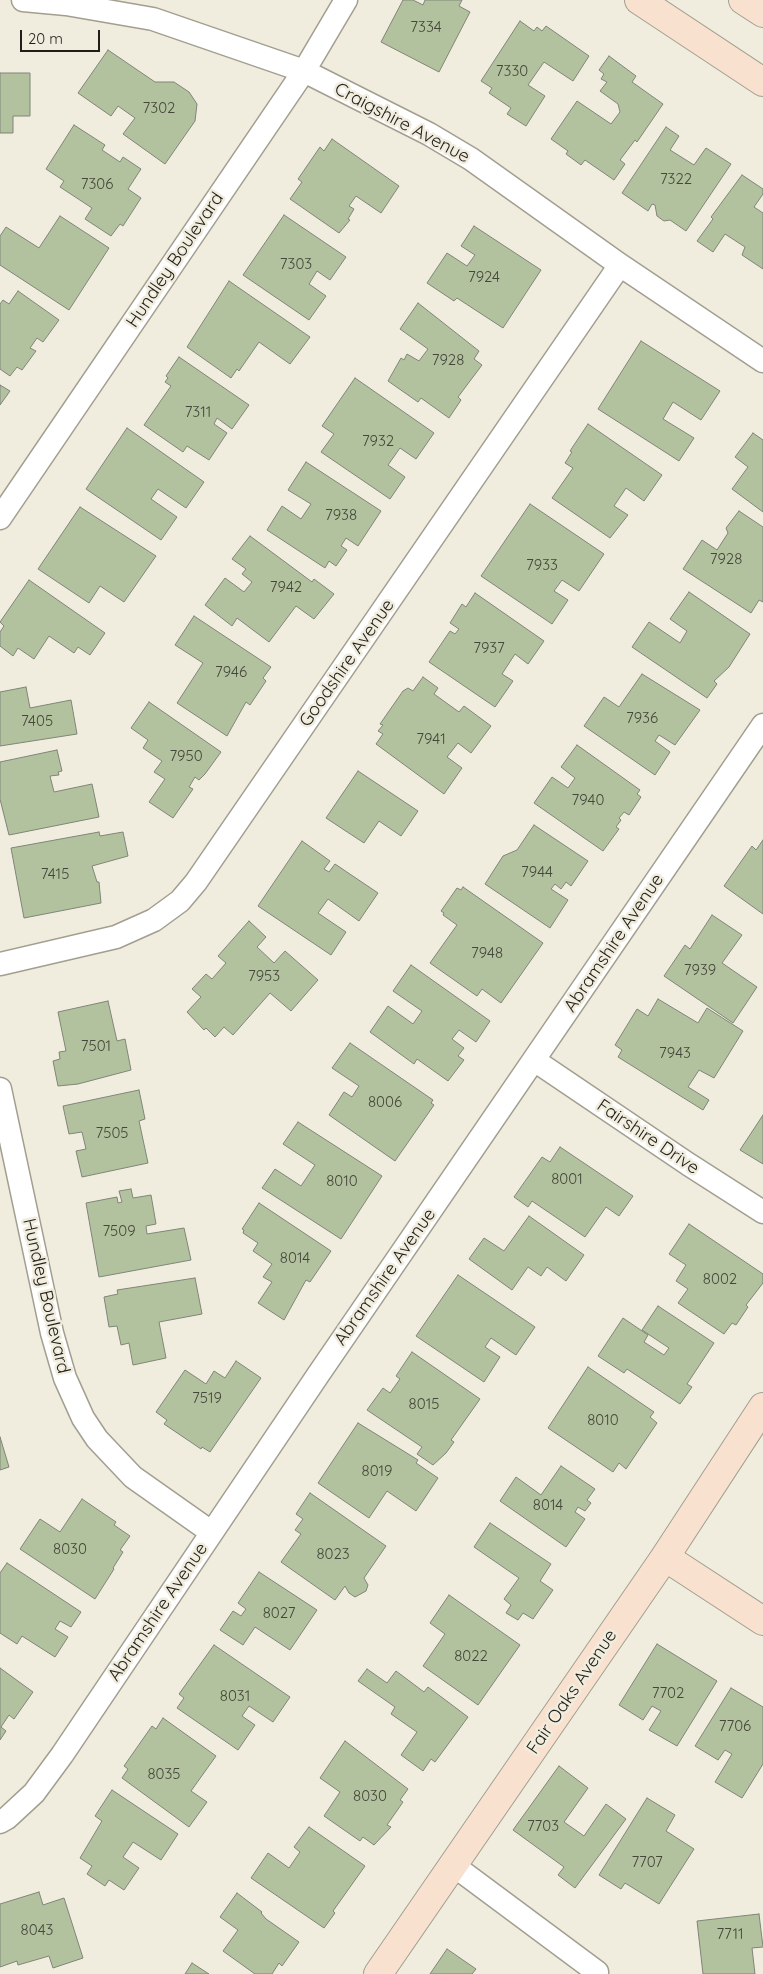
<!DOCTYPE html>
<style>
body{margin:0}
#map{position:relative;width:763px;height:1974px;overflow:hidden;background:#f1edde;font-family:Quicksand,sans-serif}
canvas{display:block}
.scale{position:absolute;left:20px;top:30px;width:80px;height:22px;box-sizing:border-box;border:2px solid #201e19;border-top:0;padding-left:6px;font-size:15px;line-height:18px;white-space:nowrap;color:#201e19;-webkit-text-stroke:4px #f1edde;paint-order:stroke}
</style>
<div id="map">
<canvas width="763" height="1974"></canvas>
<div class="scale">20 m</div>
</div>
<script>
const ctx = document.querySelector('canvas').getContext('2d');
ctx.lineJoin = 'round';
function paint(path, color) { ctx.fillStyle = color; ctx.fill(path, 'evenodd'); }
const poly = rows => new Path2D(rows.map(r => 'M' + r).join(''));
function strokePath(path, color, width, dash) { ctx.strokeStyle = color; ctx.lineWidth = width; ctx.lineCap = dash ? 'butt' : 'round'; ctx.setLineDash(dash || []); ctx.stroke(path); }
function drawText(font, color, halo, rows, align = 'center') {
  ctx.font = font + ' Quicksand,sans-serif'; ctx.lineWidth = 5; ctx.setLineDash([]); ctx.textBaseline = 'middle'; ctx.strokeStyle = halo; ctx.fillStyle = color; for (const [text, x, y, turn = 0] of rows) {
    ctx.save(); ctx.translate(x, y); ctx.rotate((+turn || 0) * Math.PI / 180); ctx.textAlign = isNaN(turn) ? turn : align; if (halo) ctx.strokeText(text, 0, 0); ctx.fillText(text, 0, 0); ctx.restore();
  }
}
const building = poly([
 [403,0,413,0,423,5,425,0,462,0,459,6,470,12,439,72,381,42,403,0],
 [520,21,534,31,537,27,542,31,546,26,589,56,573,81,544,62,528,85,545,96,526,126,507,114,511,108,489,93,492,88,481,81,520,21],
 [108,50,155,82,174,82,189,92,197,104,195,121,165,164,123,134,135,118,118,106,111,116,78,93,108,50],
 [609,56,636,76,632,82,663,104,637,142,635,140,620,160,625,164,614,180,585,160,581,165,566,154,568,151,551,139,577,101,611,124,620,112,618,104,600,91,607,82,601,79,604,74,599,70,609,56],
 [0,73,30,73,30,116,13,116,13,133,0,133,0,73],
 [74,125,105,145,102,150,120,162,123,157,141,169,128,189,141,198,123,226,120,224,111,236,85,219,92,208,60,187,64,181,46,169,74,125],
 [666,127,679,136,670,150,694,165,706,148,731,164,686,231,670,220,664,221,657,216,655,205,652,204,648,211,622,193,666,127],
 [332,139,399,186,381,213,356,196,349,206,354,209,348,219,350,220,339,233,290,199,302,182,298,179,320,147,324,151,332,139],
 [742,175,763,189,763,194,754,207,763,213,763,269,742,255,745,247,725,234,713,252,697,241,713,219,711,217,742,175],
 [284,215,346,257,330,280,317,271,309,284,326,296,309,320,243,275,284,215],
 [60,216,109,248,69,310,0,265,0,236,6,227,39,248,60,216],
 [474,226,541,270,503,328,457,298,454,301,427,283,447,253,467,266,475,255,461,246,474,226],
 [229,281,310,337,290,364,259,342,239,371,237,369,231,378,187,347,229,281],
 [18,291,59,320,43,342,37,338,30,348,36,351,22,370,17,367,10,376,0,369,0,304,3,300,9,304,18,291],
 [418,303,479,351,474,359,482,365,458,397,461,400,449,418,421,398,418,402,388,381,401,358,404,360,407,354,419,361,428,349,400,329,418,303],
 [641,341,720,391,701,420,673,402,663,419,694,438,679,461,598,409,641,341],
 [179,357,249,405,232,429,217,418,214,424,227,433,209,460,187,446,183,452,144,425,171,386,165,382,168,378,166,376,179,357],
 [355,378,434,433,416,459,400,448,388,465,405,477,390,499,321,452,334,434,322,426,355,378],
 [0,385,10,391,0,405,0,385],
 [588,424,662,475,644,501,626,488,614,506,628,515,610,538,552,498,573,468,565,463,572,452,570,451,588,424],
 [127,428,204,482,186,508,158,489,151,499,177,517,161,540,86,489,127,428],
 [753,433,763,440,763,512,732,489,748,467,735,457,753,433],
 [306,462,381,511,358,546,346,538,341,546,347,550,336,566,329,561,325,568,267,530,282,506,301,519,311,504,288,490,306,462],
 [530,504,604,554,579,591,562,580,554,591,568,600,552,624,481,576,530,504],
 [80,507,156,556,124,602,100,586,89,603,38,569,80,507],
 [739,511,763,527,763,602,759,600,751,613,683,569,702,540,717,550,728,533,726,528,739,511],
 [250,536,312,582,314,579,334,594,314,619,296,606,269,642,237,618,232,626,205,605,225,578,244,592,252,582,242,574,246,569,232,559,250,536],
 [29,580,105,633,90,655,78,647,74,653,49,636,34,659,18,648,13,656,0,646,0,632,4,626,0,622,29,580],
 [689,592,750,634,729,667,714,681,717,684,707,698,632,647,649,622,680,643,687,631,670,619,689,592],
 [475,593,544,641,528,664,515,654,502,674,513,681,495,707,429,662,450,631,455,634,459,629,450,623,462,604,466,607,475,593],
 [194,616,271,667,263,678,266,681,250,705,246,702,227,736,177,703,203,663,175,645,194,616],
 [642,674,700,710,675,745,659,735,655,741,670,752,655,775,584,726,604,697,619,707,642,674],
 [423,677,438,688,434,694,459,712,464,706,491,726,471,753,458,743,447,757,462,768,444,794,376,744,383,734,378,731,383,725,380,724,403,691,408,688,413,691,423,677],
 [26,687,30,708,71,700,77,734,0,746,0,692,26,687],
 [149,702,221,752,205,774,199,780,195,777,189,787,193,789,173,818,149,802,165,779,154,772,162,761,143,748,148,740,131,728,149,702],
 [577,745,640,790,637,794,641,797,629,815,624,812,619,818,621,820,616,827,619,829,603,851,534,803,552,777,568,788,575,778,561,767,577,745],
 [57,750,62,771,58,772,59,775,50,776,54,792,92,784,99,817,9,835,0,799,0,762,57,750],
 [358,771,418,811,401,836,379,821,364,843,326,818,358,771],
 [534,825,588,861,571,886,566,882,561,889,555,884,551,889,568,900,550,928,485,884,503,856,517,850,534,825],
 [99,832,100,836,123,832,128,856,92,866,97,882,99,882,101,903,24,918,11,848,99,832],
 [763,840,763,914,724,886,752,846,756,850,763,840],
 [302,841,330,861,324,869,329,872,335,864,378,893,359,921,328,899,318,913,346,932,331,955,258,906,302,841],
 [463,887,543,943,501,1003,482,989,477,996,430,963,457,925,443,915,444,913,441,911,457,888,461,890,463,887],
 [712,915,742,935,722,963,757,987,733,1023,664,976,685,945,690,949,712,915],
 [249,921,266,937,257,947,274,963,285,951,318,980,291,1011,270,993,233,1035,224,1027,215,1037,206,1028,204,1030,187,1012,201,997,192,989,206,974,212,979,226,963,218,956,249,921],
 [411,965,490,1021,476,1042,459,1030,452,1039,464,1048,458,1056,464,1060,448,1081,417,1059,414,1064,370,1032,388,1006,413,1024,422,1011,393,991,411,965],
 [658,999,698,1023,707,1008,743,1031,714,1078,699,1070,688,1087,709,1100,703,1110,618,1057,622,1050,615,1045,637,1009,648,1016,658,999],
 [108,1001,117,1041,125,1039,131,1070,78,1084,58,1086,53,1061,60,1059,59,1052,66,1051,58,1012,108,1001],
 [350,1043,433,1100,431,1103,434,1105,395,1161,329,1115,344,1092,352,1097,359,1086,332,1068,350,1043],
 [139,1090,145,1119,139,1121,148,1163,82,1177,76,1151,86,1149,82,1132,69,1134,63,1106,139,1090],
 [763,1115,763,1164,740,1150,763,1115],
 [298,1122,382,1176,341,1239,262,1188,275,1169,301,1186,315,1165,283,1144,298,1122],
 [560,1147,633,1196,619,1216,606,1207,585,1237,532,1201,528,1207,514,1197,542,1157,550,1162,560,1147],
 [131,1189,133,1198,151,1195,156,1224,146,1226,147,1234,184,1228,191,1260,99,1277,86,1203,117,1197,118,1203,122,1202,119,1191,131,1189],
 [259,1203,331,1251,310,1282,306,1280,284,1320,258,1303,272,1282,263,1277,272,1264,253,1251,258,1243,243,1233,244,1230,242,1229,259,1203],
 [529,1216,584,1255,566,1281,547,1267,541,1276,528,1267,512,1290,469,1259,484,1238,504,1251,529,1216],
 [689,1224,763,1274,763,1283,746,1305,748,1307,736,1325,732,1323,724,1334,678,1303,688,1289,676,1281,686,1265,669,1254,689,1224],
 [458,1275,535,1327,516,1355,491,1338,485,1347,500,1357,484,1382,416,1336,458,1275],
 [195,1278,202,1314,159,1322,166,1358,133,1365,129,1343,121,1345,117,1326,109,1327,104,1297,118,1294,117,1290,195,1278],
 [658,1306,714,1343,687,1384,692,1387,680,1404,627,1369,624,1373,598,1356,623,1318,648,1335,644,1342,664,1355,669,1348,642,1330,658,1306],
 [412,1352,480,1399,451,1440,454,1442,446,1453,433,1465,417,1454,422,1447,367,1410,383,1388,390,1393,400,1379,396,1376,412,1352],
 [236,1361,261,1378,210,1452,202,1447,201,1449,164,1424,167,1420,156,1412,185,1370,206,1384,214,1371,225,1378,236,1361],
 [588,1367,654,1412,650,1417,657,1423,626,1469,619,1463,613,1472,548,1428,588,1367],
 [358,1423,418,1460,416,1463,438,1478,416,1511,387,1491,369,1518,318,1483,358,1423],
 [0,1437,9,1467,0,1470,0,1437],
 [561,1466,595,1489,587,1500,591,1503,585,1511,578,1507,575,1512,585,1519,566,1547,500,1501,516,1477,541,1495,561,1466],
 [310,1493,386,1546,364,1578,368,1585,366,1591,355,1597,349,1593,345,1586,335,1600,281,1562,301,1534,295,1530,303,1519,296,1514,310,1493],
 [82,1499,116,1522,114,1525,130,1536,120,1550,123,1552,113,1568,114,1569,95,1599,20,1549,40,1519,60,1532,82,1499],
 [490,1523,551,1564,540,1581,553,1590,533,1619,523,1613,518,1620,506,1613,511,1605,504,1599,519,1578,474,1547,490,1523],
 [7,1563,81,1612,71,1627,60,1621,55,1629,68,1637,55,1657,22,1636,17,1644,0,1633,0,1573,7,1563],
 [259,1572,317,1610,290,1650,255,1627,243,1645,220,1630,233,1611,241,1616,246,1609,238,1603,259,1572],
 [449,1595,520,1645,478,1705,423,1666,445,1634,430,1623,449,1595],
 [657,1644,717,1681,677,1746,649,1730,661,1711,652,1706,643,1720,619,1705,657,1644],
 [214,1645,290,1697,273,1722,249,1706,242,1716,255,1725,238,1750,177,1708,184,1698,179,1694,214,1645],
 [0,1668,33,1692,14,1719,9,1715,1,1727,6,1731,0,1740,0,1668],
 [367,1669,387,1683,396,1671,424,1692,428,1687,468,1717,435,1762,431,1759,423,1771,401,1755,417,1732,391,1714,395,1707,358,1681,367,1669],
 [731,1688,763,1707,763,1764,742,1798,715,1782,732,1754,725,1750,718,1760,695,1746,731,1688],
 [163,1718,216,1756,191,1791,207,1802,189,1827,122,1778,128,1769,124,1766,152,1726,156,1729,163,1718],
 [345,1741,408,1789,400,1800,403,1802,387,1825,391,1827,374,1845,363,1837,360,1841,324,1816,340,1792,320,1778,345,1741],
 [559,1766,588,1788,564,1822,584,1836,606,1804,626,1819,575,1888,558,1875,564,1867,513,1830,559,1766],
 [112,1790,178,1834,161,1860,133,1842,123,1857,139,1868,124,1890,109,1880,105,1886,87,1874,92,1866,80,1858,102,1821,95,1816,112,1790],
 [647,1798,675,1815,666,1831,694,1849,659,1904,625,1883,621,1889,599,1875,647,1798],
 [309,1827,365,1866,333,1911,335,1913,324,1928,251,1878,268,1853,289,1868,300,1852,294,1847,309,1827],
 [39,1892,43,1905,64,1898,83,1958,53,1968,49,1956,18,1965,17,1961,0,1967,0,1904,39,1892],
 [237,1893,262,1912,261,1913,266,1919,299,1942,282,1966,279,1963,272,1974,255,1974,223,1951,238,1930,220,1917,237,1893],
 [759,1914,763,1947,752,1948,755,1974,703,1974,697,1921,759,1914],
 [447,1949,476,1969,472,1974,430,1974,447,1949],
 [192,1963,209,1974,185,1974,192,1963]
]);
paint(building, '#b3c29e');
strokePath(building, '#7f8578', 1);
const street = poly([
 [23,0,66,4,153,19,304,71,429,134,471,159,620,265,763,361],
 [0,518,304,71,346,0],
 [0,964,116,937,154,920,180,901,196,882,620,265],
 [534,1060,688,1164,763,1212],
 [0,1089,52,1333,65,1378,83,1418,97,1439,133,1477,211,1532],
 [0,1822,7,1818,34,1793,62,1755,318,1375,763,725],
 [453,1865,597,1972]
]);
const secondary = poly([
 [639,0,763,82],
 [743,0,763,13],
 [665,1557,763,1621],
 [378,1974,665,1557,763,1407]
]);
strokePath(street, '#a29e90', 25);
strokePath(secondary, '#a29e90', 30);
strokePath(street, '#fff', 22);
strokePath(secondary, '#f8e2cf', 28);
drawText('15px', '#45473a', null, [
 ["7334",426,27],
 ["7330",512,71],
 ["7302",159,108],
 ["7322",676,179],
 ["7306",97,184],
 ["7303",296,264],
 ["7924",484,277],
 ["7928",448,360],
 ["7311",198,412],
 ["7932",378,441],
 ["7938",341,515],
 ["7928",726,559],
 ["7933",542,565],
 ["7942",286,587],
 ["7937",489,648],
 ["7946",231,672],
 ["7936",642,718],
 ["7405",37,721],
 ["7941",431,739],
 ["7950",186,756],
 ["7940",588,800],
 ["7944",537,872],
 ["7415",55,874],
 ["7948",487,953],
 ["7939",700,970],
 ["7953",264,976],
 ["7501",96,1046],
 ["7943",675,1053],
 ["8006",385,1102],
 ["7505",112,1133],
 ["8001",567,1179],
 ["8010",342,1181],
 ["7509",119,1231],
 ["8014",295,1258],
 ["8002",720,1279],
 ["7519",207,1398],
 ["8015",424,1404],
 ["8010",603,1420],
 ["8019",377,1471],
 ["8014",548,1505],
 ["8030",70,1549],
 ["8023",333,1554],
 ["8027",279,1613],
 ["8022",471,1656],
 ["7702",668,1693],
 ["8031",235,1696],
 ["7706",735,1726],
 ["8035",164,1774],
 ["8030",370,1796],
 ["7703",543,1826],
 ["7707",647,1862],
 ["8043",37,1930],
 ["7711",730,1934]
]);
drawText('18px', '#201e19', '#f1edde', [
 ["Craigshire Avenue",402,123,28],
 ["Hundley Boulevard",175,260,-56],
 ["Goodshire Avenue",347,663,-55],
 ["Abramshire Avenue",614,943,-56],
 ["Fairshire Drive",648,1137,34],
 ["Abramshire Avenue",385,1277,-55],
 ["Hundley Boulevard",46,1296,77],
 ["Abramshire Avenue",158,1612,-56],
 ["Fair Oaks Avenue",572,1692,-56]
]);
</script>
